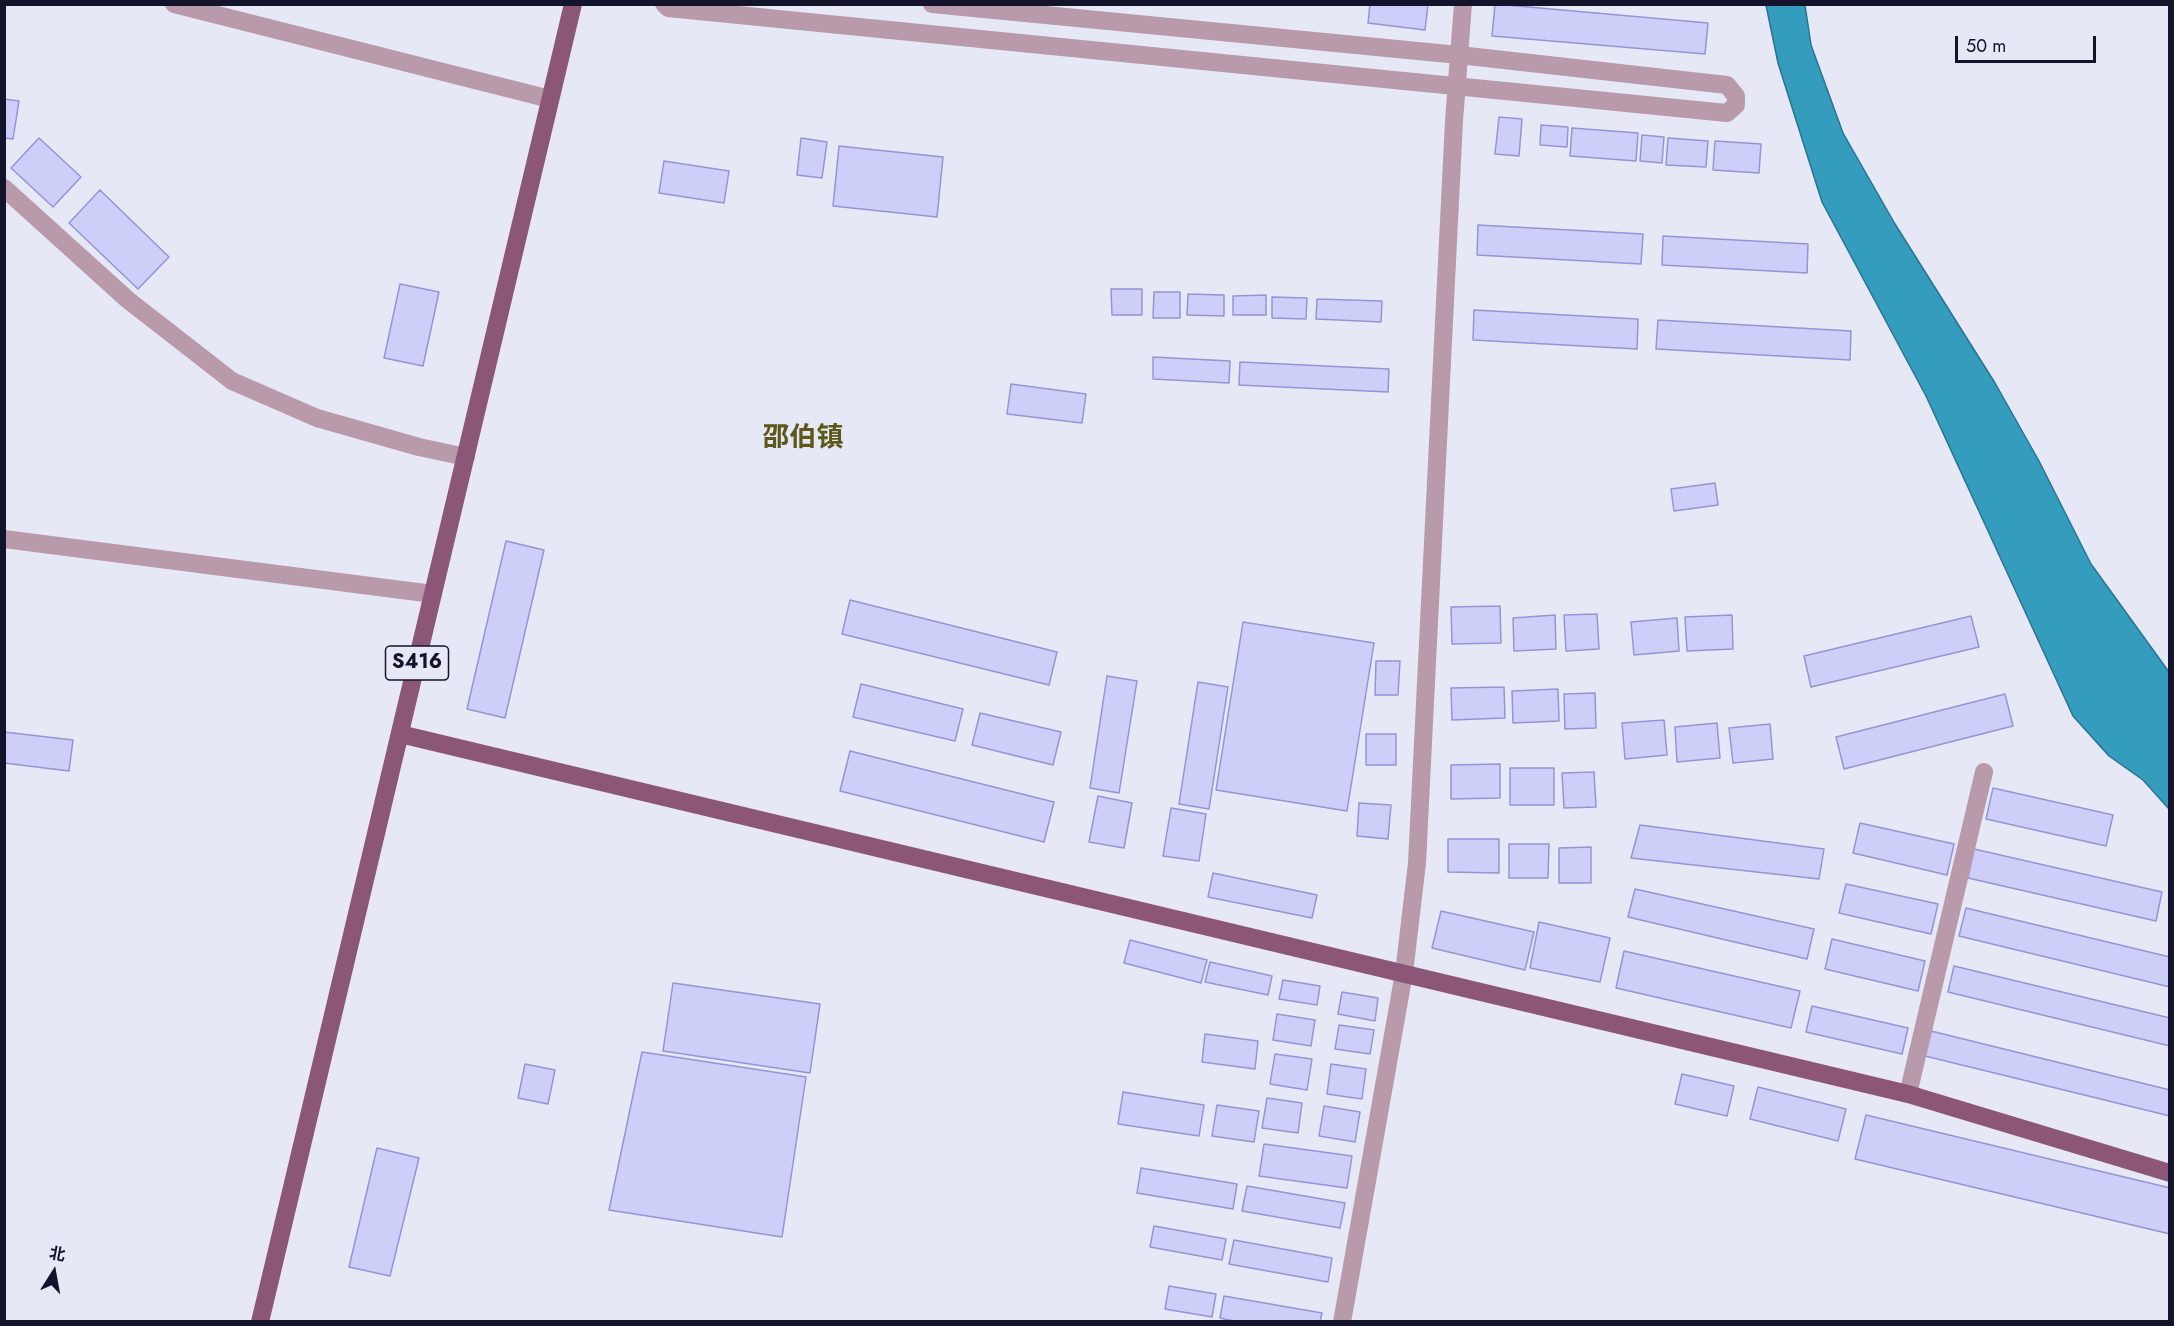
<!DOCTYPE html>
<meta charset="utf-8">
<style>
body{margin:0}
#map{position:relative;width:2174px;height:1326px;overflow:hidden;background:#e7e8f6;font-family:Jost,"Noto Sans SC",sans-serif}
canvas{display:block}
.frame{position:absolute;inset:0;border:6px solid #14132c;pointer-events:none}
.north{position:absolute;left:24px;top:1242px;width:60px;height:60px;-webkit-text-stroke:4px #e7e8f6;paint-order:stroke;rotate:11deg;font-size:16px;font-weight:700;line-height:24px;text-align:center;color:#14132c}
.north::after{content:'';display:block;margin:auto;width:21px;height:27px;background:#14132c;clip-path:polygon(50% 0,100% 100%,50% 72%,0 100%)}
.scale{position:absolute;left:1955px;top:36px;width:141px;height:27px;box-sizing:border-box;border:3px solid #14132c;border-top:0;padding-left:8px;font-size:18px;line-height:21px;white-space:nowrap;color:#14132c;-webkit-text-stroke:4px #e7e8f6;paint-order:stroke}
</style>
<div id="map">
<canvas width="2174" height="1326"></canvas>
<div class="frame"></div>
<div class="north">北</div>
<div class="scale">50 m</div>
</div>
<script>
const ctx = document.querySelector('canvas').getContext('2d');
ctx.lineJoin = 'round';
function paint(path, color) { ctx.fillStyle = color; ctx.fill(path, 'evenodd'); }
const poly = rows => new Path2D(rows.map(r => 'M' + r).join(''));
function strokePath(path, color, width, dash) { ctx.strokeStyle = color; ctx.lineWidth = width; ctx.lineCap = dash ? 'butt' : 'round'; ctx.setLineDash(dash || []); ctx.stroke(path); }
function drawText(font, color, halo, rows, align = 'center') {
  ctx.font = font + ' Jost,"Noto Sans SC",sans-serif'; ctx.lineWidth = 4.5; ctx.setLineDash([]); ctx.textBaseline = 'middle'; ctx.strokeStyle = halo; ctx.fillStyle = color; for (const [text, x, y, turn = 0] of rows) {
    ctx.save(); ctx.translate(x, y); ctx.rotate((+turn || 0) * Math.PI / 180); ctx.textAlign = isNaN(turn) ? turn : align; if (halo) ctx.strokeText(text, 0, 0); ctx.fillText(text, 0, 0); ctx.restore();
  }
}
const water = poly([
 [1766,5,1805,5,1811,45,1843,133,1895,224,1995,383,2039,461,2091,564,2169,672,2169,809,2143,780,2109,756,2073,716,1926,396,1822,202,1778,63,1766,5]
]);
paint(water, '#349cbc');
strokePath(water, '#2a7391', 1.5);
const building = poly([
 [1370,4,1428,4,1425,30,1368,23,1370,4],
 [1495,4,1708,23,1705,54,1492,36,1495,4],
 [4,99,19,101,13,139,4,138,4,99],
 [1499,117,1522,119,1519,156,1495,154,1499,117],
 [1541,125,1568,127,1567,147,1540,145,1541,125],
 [1572,128,1638,133,1636,161,1570,156,1572,128],
 [1642,135,1664,137,1662,163,1640,161,1642,135],
 [39,138,81,177,53,207,11,168,39,138],
 [801,138,827,142,822,178,797,175,801,138],
 [1668,138,1708,141,1706,167,1666,165,1668,138],
 [1715,141,1761,144,1759,173,1713,170,1715,141],
 [839,146,943,157,937,217,833,206,839,146],
 [664,161,729,171,724,203,659,193,664,161],
 [100,190,169,257,138,289,69,223,100,190],
 [1478,225,1643,234,1641,264,1477,255,1478,225],
 [1663,236,1808,244,1807,273,1662,265,1663,236],
 [400,284,439,292,423,366,384,358,400,284],
 [1111,289,1142,289,1142,315,1112,315,1111,289],
 [1154,292,1180,292,1180,318,1153,318,1154,292],
 [1188,294,1224,295,1224,316,1187,315,1188,294],
 [1266,295,1266,315,1233,315,1233,296,1266,295],
 [1272,297,1307,298,1306,319,1272,318,1272,297],
 [1317,299,1382,301,1381,322,1316,319,1317,299],
 [1474,310,1638,319,1637,349,1473,340,1474,310],
 [1658,320,1851,331,1850,360,1656,349,1658,320],
 [1153,357,1230,361,1229,383,1153,379,1153,357],
 [1240,362,1389,369,1388,392,1239,385,1240,362],
 [1011,384,1086,394,1082,423,1007,414,1011,384],
 [1715,483,1718,505,1674,511,1671,489,1715,483],
 [506,541,544,550,505,718,467,709,506,541],
 [850,600,1057,652,1049,685,842,634,850,600],
 [1500,606,1501,643,1452,644,1451,607,1500,606],
 [1597,614,1599,649,1566,651,1564,615,1597,614],
 [1555,615,1556,649,1514,651,1513,618,1555,615],
 [1732,615,1733,649,1687,651,1685,617,1732,615],
 [1971,616,1979,647,1811,687,1804,656,1971,616],
 [1677,618,1679,651,1634,655,1631,622,1677,618],
 [1243,622,1374,643,1347,811,1216,790,1243,622],
 [1376,661,1400,661,1398,695,1375,695,1376,661],
 [1107,676,1137,681,1119,793,1090,788,1107,676],
 [1198,682,1228,687,1209,809,1179,804,1198,682],
 [861,684,963,709,955,741,853,717,861,684],
 [1504,687,1505,718,1452,720,1451,688,1504,687],
 [1558,689,1559,721,1513,723,1512,691,1558,689],
 [1595,693,1596,728,1565,729,1564,694,1595,693],
 [2005,694,2013,726,1844,769,1836,737,2005,694],
 [980,713,1061,732,1053,765,972,745,980,713],
 [1664,720,1667,755,1625,759,1622,723,1664,720],
 [1717,723,1720,758,1677,762,1675,727,1717,723],
 [1770,724,1773,759,1733,763,1729,728,1770,724],
 [4,732,73,740,69,771,4,763,4,732],
 [1366,734,1396,734,1396,765,1366,765,1366,734],
 [850,751,1054,802,1044,842,840,791,850,751],
 [1500,764,1500,798,1451,799,1451,765,1500,764],
 [1510,768,1554,768,1554,805,1510,805,1510,768],
 [1594,772,1596,807,1564,808,1562,773,1594,772],
 [1993,788,2113,815,2106,846,1986,819,1993,788],
 [1098,796,1132,803,1124,848,1089,842,1098,796],
 [1359,803,1391,805,1388,839,1357,836,1359,803],
 [1171,808,1206,814,1199,861,1163,856,1171,808],
 [1860,823,1954,844,1947,875,1853,853,1860,823],
 [1640,825,1824,849,1819,879,1631,858,1640,825],
 [1448,839,1499,839,1499,873,1448,872,1448,839],
 [1509,844,1549,844,1548,878,1509,878,1509,844],
 [1591,847,1591,883,1559,883,1559,848,1591,847],
 [1974,849,2162,892,2156,921,1968,878,1974,849],
 [1213,873,1317,895,1312,918,1208,897,1213,873],
 [1846,884,1938,904,1931,934,1839,913,1846,884],
 [1635,889,1814,929,1807,959,1628,917,1635,889],
 [1966,908,2170,957,2170,987,1959,936,1966,908],
 [1441,911,1534,932,1525,970,1432,948,1441,911],
 [1539,922,1610,938,1600,982,1530,968,1539,922],
 [1832,939,1925,961,1918,991,1825,969,1832,939],
 [1130,940,1207,960,1201,983,1124,963,1130,940],
 [1624,951,1800,991,1791,1028,1616,988,1624,951],
 [1210,962,1272,976,1268,995,1205,982,1210,962],
 [1954,966,2170,1018,2170,1046,1948,992,1954,966],
 [1283,980,1320,986,1317,1005,1279,999,1283,980],
 [673,983,820,1004,810,1073,663,1051,673,983],
 [1342,992,1378,998,1375,1021,1338,1014,1342,992],
 [1812,1006,1908,1028,1902,1054,1806,1032,1812,1006],
 [1277,1014,1315,1020,1311,1046,1273,1040,1277,1014],
 [1339,1025,1374,1030,1370,1054,1335,1049,1339,1025],
 [1931,1031,2170,1090,2170,1116,1925,1056,1931,1031],
 [1205,1034,1258,1041,1255,1069,1202,1062,1205,1034],
 [642,1052,806,1077,782,1237,609,1210,642,1052],
 [1275,1054,1312,1059,1307,1090,1270,1084,1275,1054],
 [525,1064,555,1070,548,1104,518,1098,525,1064],
 [1331,1064,1366,1069,1362,1099,1327,1094,1331,1064],
 [1682,1074,1734,1086,1727,1116,1675,1104,1682,1074],
 [1758,1087,1846,1109,1838,1141,1750,1119,1758,1087],
 [1123,1092,1204,1105,1199,1136,1118,1124,1123,1092],
 [1267,1098,1302,1103,1298,1133,1262,1128,1267,1098],
 [1217,1105,1259,1111,1254,1142,1212,1136,1217,1105],
 [1324,1106,1360,1112,1355,1142,1319,1136,1324,1106],
 [1866,1115,2170,1188,2170,1234,1855,1159,1866,1115],
 [1264,1144,1352,1156,1347,1188,1259,1176,1264,1144],
 [377,1148,419,1158,390,1276,349,1267,377,1148],
 [1141,1168,1237,1184,1233,1209,1137,1193,1141,1168],
 [1247,1186,1345,1203,1340,1228,1242,1211,1247,1186],
 [1154,1226,1226,1239,1222,1260,1150,1247,1154,1226],
 [1234,1240,1332,1258,1328,1282,1229,1264,1234,1240],
 [1169,1286,1216,1294,1212,1317,1165,1309,1169,1286],
 [1224,1296,1322,1313,1320,1322,1238,1322,1220,1318,1224,1296]
]);
paint(building, '#cdcff9');
strokePath(building, '#9494d6', 1.5);
strokePath(poly([
 [174,4,550,99],
 [664,4,668,8,1727,113,1736,105,1736,96,1727,85,1459,55,932,4],
 [4,188,128,300,232,381,317,418,419,447,466,457],
 [4,539,433,594],
 [1908,1094,1984,772],
 [1342,1322,1404,973,1417,863,1454,121,1463,4]
]), '#b89aab', 18);
strokePath(poly([
 [400,734,1908,1094,2170,1173],
 [260,1322,573,4]
]), '#8c5777', 18);
for (const [x, y, w] of [
 [417,663,63]
]) { const box = new Path2D(); box.roundRect(x - w / 2, y - 17, w, 34, 4.5); ctx.fillStyle = '#e7e8f6'; ctx.fill(box); strokePath(box, '#14132c', 1.5); }
drawText('bold 20px', '#14132c', null, [
 ["S416",417,663]
]);
drawText('bold 27px', '#5e571b', '#e7e8f6', [
 ["邵伯镇",803,439]
]);
</script>
